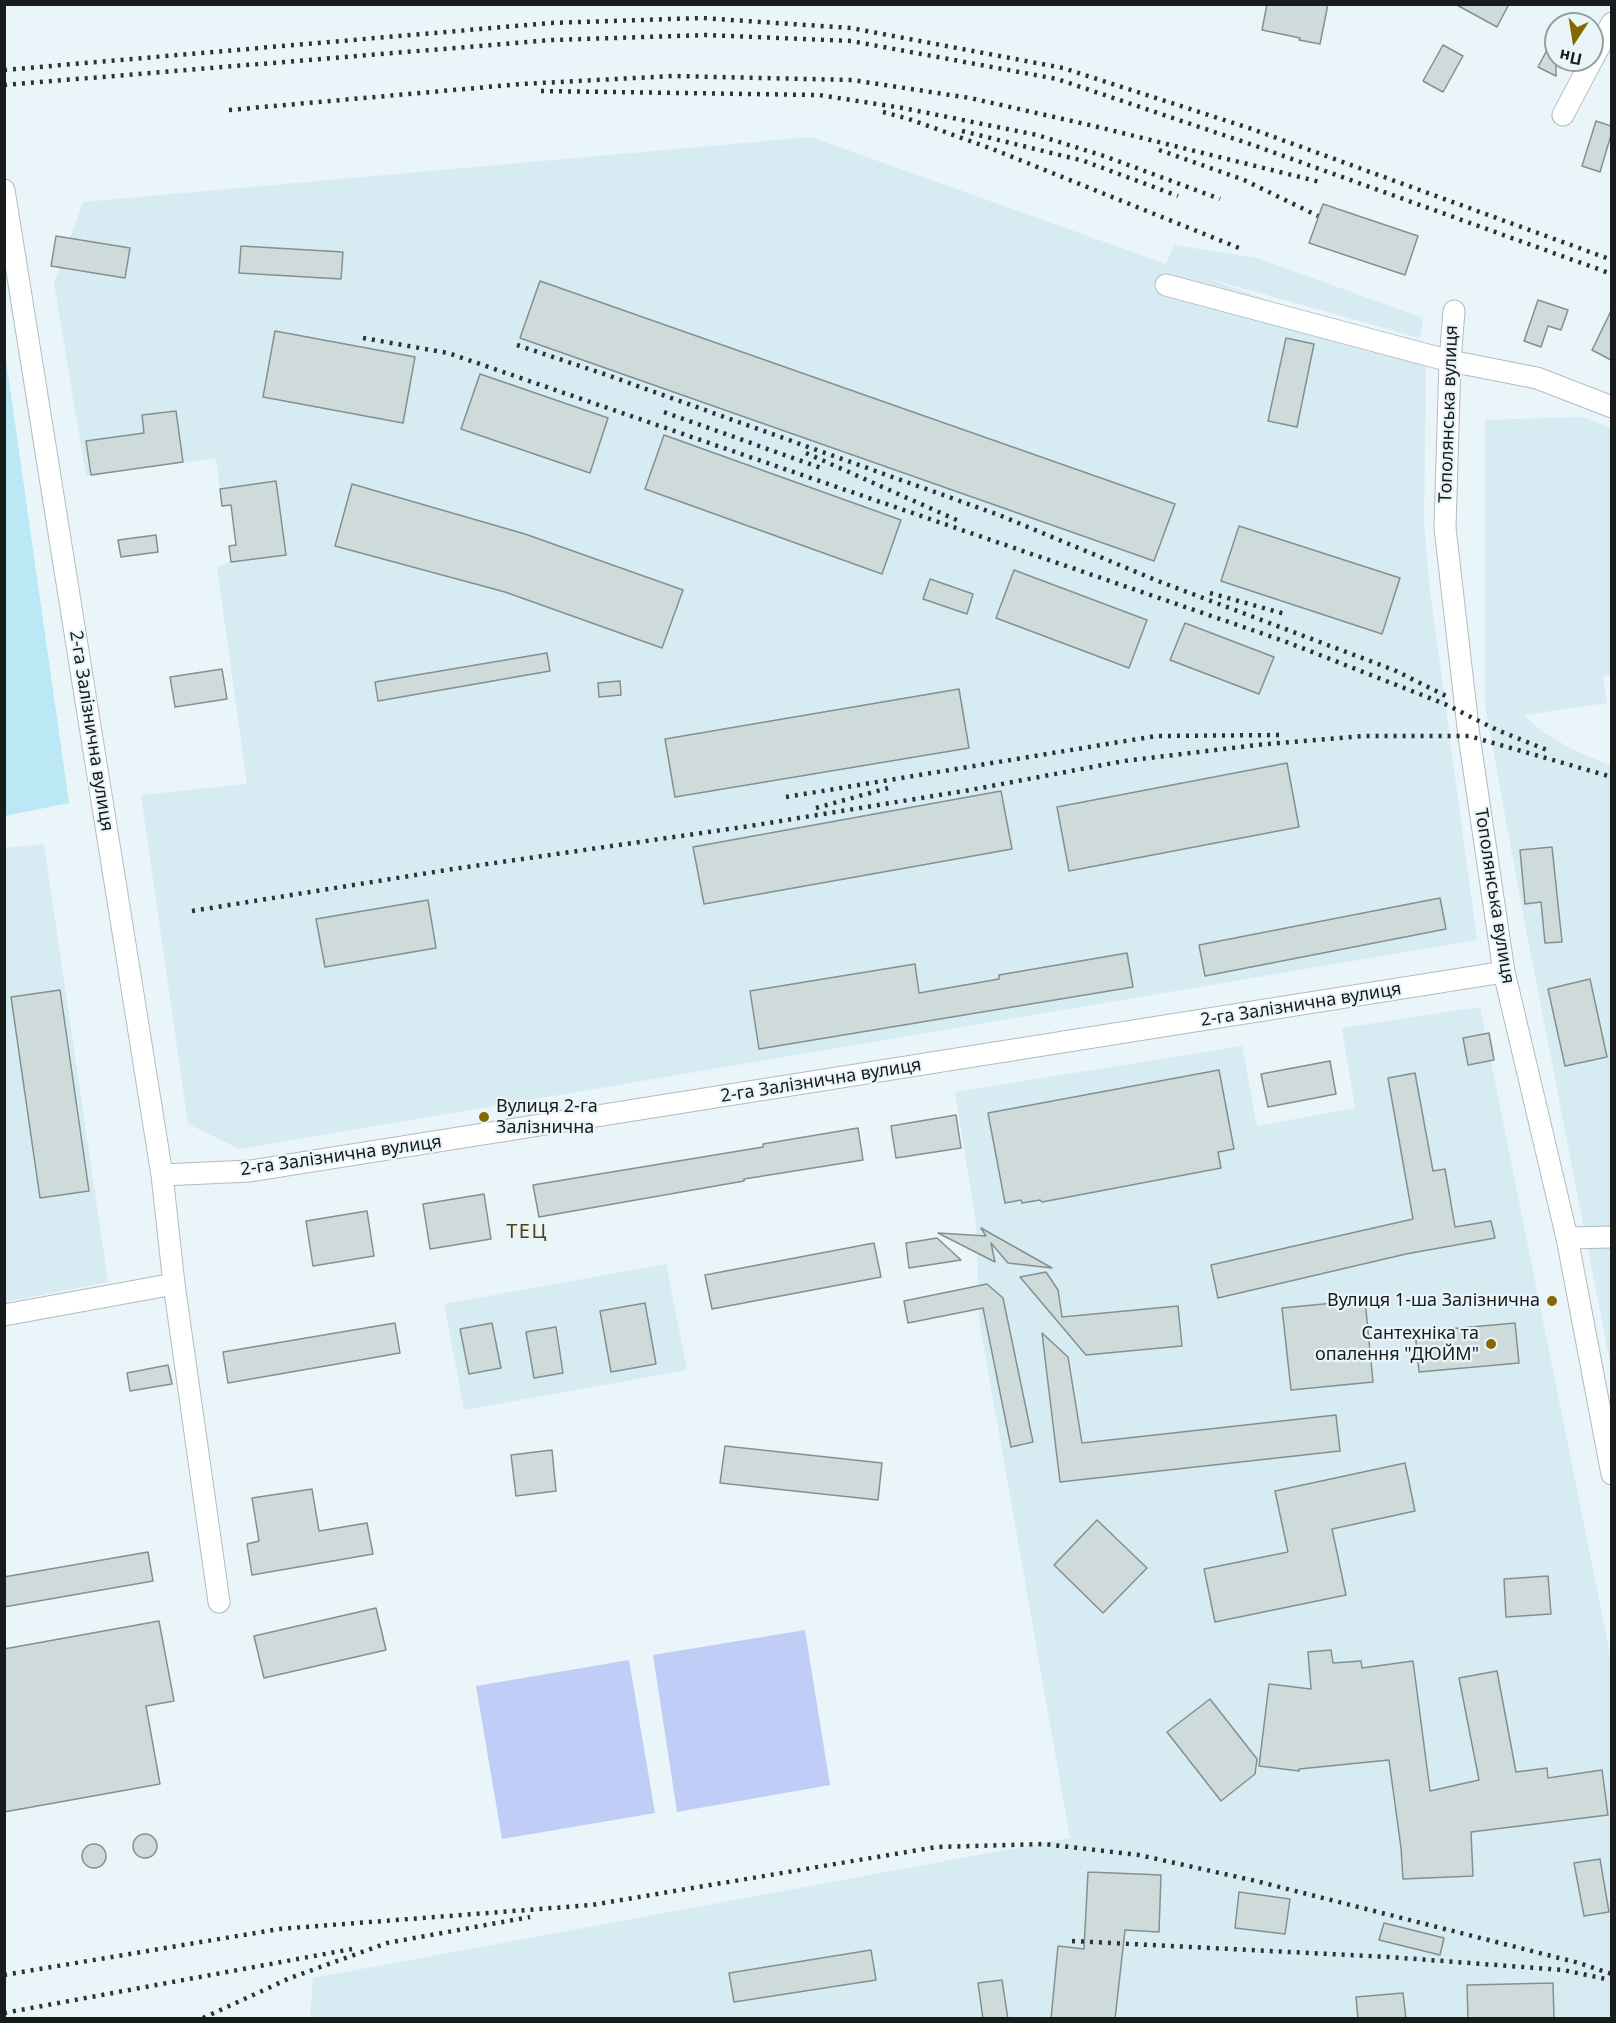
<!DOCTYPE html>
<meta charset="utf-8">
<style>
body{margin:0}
#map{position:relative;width:1616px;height:2023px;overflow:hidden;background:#e9f5f9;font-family:"Noto Sans",sans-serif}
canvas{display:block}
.frame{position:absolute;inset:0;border:6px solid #171b1c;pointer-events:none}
.north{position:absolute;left:1544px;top:12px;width:60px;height:60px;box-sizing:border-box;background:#e9f5f9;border:2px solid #959ea1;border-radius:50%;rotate:192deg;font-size:16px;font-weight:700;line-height:24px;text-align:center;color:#171b1c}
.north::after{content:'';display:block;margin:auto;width:21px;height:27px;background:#866701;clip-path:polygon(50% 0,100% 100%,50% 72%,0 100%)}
</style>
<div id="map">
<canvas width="1616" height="2023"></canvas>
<div class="frame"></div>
<div class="north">Пн</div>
</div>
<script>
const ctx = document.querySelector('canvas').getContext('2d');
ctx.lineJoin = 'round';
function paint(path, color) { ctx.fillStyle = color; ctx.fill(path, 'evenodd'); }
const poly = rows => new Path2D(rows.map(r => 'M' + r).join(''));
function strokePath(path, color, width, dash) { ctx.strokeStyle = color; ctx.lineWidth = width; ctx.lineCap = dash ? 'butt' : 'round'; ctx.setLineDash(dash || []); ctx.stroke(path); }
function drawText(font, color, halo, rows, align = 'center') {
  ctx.font = font + ' "Noto Sans",sans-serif'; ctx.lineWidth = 4.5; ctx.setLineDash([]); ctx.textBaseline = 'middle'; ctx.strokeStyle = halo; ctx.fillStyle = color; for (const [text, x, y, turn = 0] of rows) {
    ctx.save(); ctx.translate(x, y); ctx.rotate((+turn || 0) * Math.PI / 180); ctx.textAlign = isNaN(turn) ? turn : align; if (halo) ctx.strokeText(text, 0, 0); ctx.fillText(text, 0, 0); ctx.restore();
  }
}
paint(poly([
 [811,137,1166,264,1174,245,1257,258,1423,318,1420,338,1206,278,1426,357,1424,523,1429,583,1477,940,239,1149,188,1124,141,795,247,784,217,567,230,562,229,546,236,545,231,506,222,506,216,458,86,476,54,283,83,202],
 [1583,417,1611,428,1612,674,1603,676,1607,703,1524,715,1544,733,1572,749,1611,766,1611,1368,1520,898,1485,705,1485,420],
 [44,844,108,1282,5,1302,5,848],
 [1480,1007,1611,1660,1611,2018,310,2018,313,1978,1070,1838,979,1319,976,1223,955,1092,1242,1046,1257,1126,1355,1108,1342,1028],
 [666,1264,687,1370,464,1410,444,1304]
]), '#d7ebf2');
paint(poly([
 [5,353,69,803,5,816,4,816]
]), '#bce7f5');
paint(poly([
 [805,1630,830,1785,677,1812,653,1655],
 [629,1660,655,1813,502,1839,476,1686]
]), '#c0cdf6');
const building = poly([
 [1267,4,1328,4,1320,44,1299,40,1300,38,1262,30,1267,4],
 [1455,4,1509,4,1497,27,1455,4],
 [1556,33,1556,76,1538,67,1556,33],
 [1443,45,1463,56,1443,92,1423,81,1443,45],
 [1596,121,1611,126,1611,135,1600,172,1582,166,1596,121],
 [1323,204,1418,236,1405,275,1309,243,1323,204],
 [56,236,130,248,125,278,51,266,56,236],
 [241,246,343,252,341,279,239,273,241,246],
 [540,281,1175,504,1154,561,520,338,540,281],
 [1538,300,1568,310,1561,330,1548,326,1541,347,1524,341,1538,300],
 [1611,311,1611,360,1592,350,1611,311],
 [275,331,415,357,403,423,263,397,275,331],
 [1286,338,1314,344,1297,427,1268,421,1286,338],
 [480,374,608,418,590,473,461,429,480,374],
 [176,411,183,462,91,475,86,441,144,433,142,415,176,411],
 [664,435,901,520,882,574,645,489,664,435],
 [276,481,286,555,231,562,229,546,236,545,231,505,222,506,220,489,276,481],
 [352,484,525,534,683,590,662,648,505,592,335,546,352,484],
 [1239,526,1400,578,1382,634,1221,581,1239,526],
 [156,535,158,552,121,557,118,540,156,535],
 [1014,570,1147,620,1129,668,996,618,1014,570],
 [930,579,973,594,967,614,923,599,930,579],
 [1185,623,1274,657,1259,694,1170,660,1185,623],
 [547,653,550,671,378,701,375,682,547,653],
 [222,669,227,699,175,707,170,677,222,669],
 [620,681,621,695,599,697,598,683,620,681],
 [959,689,969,748,675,797,665,739,959,689],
 [1287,763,1299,827,1069,871,1057,807,1287,763],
 [1001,791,1012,849,704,904,693,847,1001,791],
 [1552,847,1562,942,1545,943,1541,902,1525,904,1520,850,1552,847],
 [1440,898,1446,929,1205,976,1199,945,1440,898],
 [428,900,436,948,325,967,316,919,428,900],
 [1127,953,1133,987,759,1049,750,991,915,964,919,993,999,979,999,975,1127,953],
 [1590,979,1607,1057,1565,1066,1548,989,1590,979],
 [60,990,89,1191,40,1198,11,997,60,990],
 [1489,1033,1494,1060,1468,1065,1463,1038,1489,1033],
 [1330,1061,1336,1094,1268,1107,1261,1074,1330,1061],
 [1219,1070,1234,1149,1218,1152,1221,1168,1042,1202,1040,1200,1022,1203,1021,1200,1005,1203,988,1113,1219,1070],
 [1415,1073,1433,1171,1445,1169,1455,1227,1491,1221,1495,1238,1406,1254,1218,1298,1211,1265,1413,1219,1388,1078,1415,1073],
 [956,1115,961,1148,896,1158,891,1126,956,1115],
 [858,1128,863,1160,744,1179,744,1181,539,1217,533,1185,763,1147,763,1144,858,1128],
 [484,1194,491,1239,430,1249,423,1204,484,1194],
 [367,1211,374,1256,313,1266,306,1221,367,1211],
 [981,1228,1052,1268,1008,1263,991,1243,995,1262,938,1233,986,1236,981,1228],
 [937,1238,961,1260,909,1268,906,1243,937,1238],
 [874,1243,881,1277,712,1309,705,1275,874,1243],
 [1046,1272,1058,1290,1062,1317,1178,1306,1182,1346,1086,1355,1020,1277,1046,1272],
 [987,1284,1003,1298,1033,1442,1011,1447,983,1308,908,1323,904,1301,987,1284],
 [1365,1300,1373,1382,1291,1390,1282,1308,1365,1300],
 [645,1303,656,1364,611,1372,600,1311,645,1303],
 [395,1323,400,1353,228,1383,223,1352,395,1323],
 [492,1323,501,1368,469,1374,460,1329,492,1323],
 [1515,1323,1519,1363,1419,1372,1415,1332,1515,1323],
 [556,1327,563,1373,534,1378,526,1332,556,1327],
 [1042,1333,1068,1357,1082,1443,1336,1415,1340,1451,1060,1482,1042,1333],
 [168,1365,172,1384,130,1391,127,1373,168,1365],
 [725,1446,882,1463,878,1500,720,1483,725,1446],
 [552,1450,556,1491,516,1496,511,1455,552,1450],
 [1405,1463,1415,1511,1332,1529,1346,1595,1215,1622,1204,1569,1288,1552,1275,1491,1405,1463],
 [312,1489,319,1531,367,1523,373,1554,252,1575,247,1544,259,1541,252,1498,312,1489],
 [1097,1520,1147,1568,1103,1613,1054,1565,1097,1520],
 [148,1552,153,1581,4,1607,4,1577,148,1552],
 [1548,1576,1551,1614,1506,1617,1504,1579,1548,1576],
 [376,1608,386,1650,264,1678,254,1636,376,1608],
 [159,1621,174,1701,146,1706,160,1784,4,1812,4,1649,159,1621],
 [1331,1650,1333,1663,1361,1661,1362,1668,1413,1661,1430,1791,1479,1780,1459,1678,1497,1671,1516,1772,1547,1768,1548,1778,1602,1770,1608,1815,1471,1832,1473,1876,1403,1879,1401,1848,1389,1760,1299,1769,1299,1771,1259,1766,1269,1684,1311,1689,1308,1652,1331,1650],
 [1210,1699,1257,1759,1255,1774,1221,1801,1167,1732,1210,1699],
 '133 1846a12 12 0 1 1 24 0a12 12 0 1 1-24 0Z',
 '82 1856a12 12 0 1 1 24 0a12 12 0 1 1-24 0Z',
 [1600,1859,1609,1912,1584,1916,1574,1863,1600,1859],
 [1088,1872,1161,1875,1159,1932,1125,1930,1115,2019,1051,2019,1058,1946,1084,1949,1088,1872],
 [1239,1892,1290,1899,1285,1934,1235,1928,1239,1892],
 [1384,1923,1444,1938,1440,1955,1379,1940,1384,1923],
 [871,1950,876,1980,734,2002,729,1973,871,1950],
 [1002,1980,1008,2019,983,2019,978,1983,1002,1980],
 [1553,1983,1554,2019,1468,2019,1467,1985,1553,1983],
 [1403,1993,1406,2019,1358,2019,1356,1997,1403,1993]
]);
paint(building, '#cfdbdb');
strokePath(building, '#84908f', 1.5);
const minor = poly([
 [1592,60,1612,23],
 [1563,115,1592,60],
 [4,190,162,1175,250,1171,1504,972],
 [1166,285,1450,361,1537,378,1612,407],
 [1454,311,1450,361,1445,528,1469,736,1504,972,1567,1238,1612,1474],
 [1567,1238,1612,1237],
 [174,1284,219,1602],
 [4,1315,174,1284,162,1175]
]);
strokePath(minor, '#b1bcc0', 23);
strokePath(minor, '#fff', 21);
strokePath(poly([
 [4,70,550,23,702,18,851,28,1063,68,1252,129,1612,260],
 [4,85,552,40,707,35,851,41,1057,79,1253,145,1612,274],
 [541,91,819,95,903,108,1037,135,1107,157,1220,199],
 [229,110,521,84,673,76,852,80,970,98,1094,126,1320,182],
 [883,112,909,119,995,150,1244,250],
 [962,131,1084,161,1178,196],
 [1159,150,1244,180,1318,216],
 [363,338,448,353,1284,641,1445,704,1497,730,1547,750],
 [517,345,604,374,999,515,1158,581,1394,670,1448,697],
 [664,412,821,468],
 [806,453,959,521],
 [1210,593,1285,614],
 [786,797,1156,736,1284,735],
 [816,808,888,788],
 [192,911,453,869,750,826,970,790,1124,761,1257,745,1365,736,1469,736,1612,777],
 [1072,1941,1389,1957,1563,1970,1606,1979],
 [4,1975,279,1929,592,1905,936,1847,1044,1844,1139,1855,1256,1881,1579,1963,1612,1974],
 [4,2013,352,1949],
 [203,2018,290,1978,387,1943,530,1917]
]), '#2d3233', 4.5, [3, 6]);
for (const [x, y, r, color] of [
 [484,1117,6,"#866701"],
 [1552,1301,6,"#866701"],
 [1491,1344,6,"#866701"]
]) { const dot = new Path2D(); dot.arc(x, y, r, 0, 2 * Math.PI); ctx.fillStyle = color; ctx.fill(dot); strokePath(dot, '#e9f5f9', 2); }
drawText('18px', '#171b1c', '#e9f5f9', [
 ["Тополянська вулиця",1449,414,-88],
 ["2-га Залізнична вулиця",91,731,81],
 ["Тополянська вулиця",1494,896,81],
 ["2-га Залізнична вулиця",1301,1005,-9],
 ["2-га Залізнична вулиця",821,1081,-9],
 ["2-га Залізнична вулиця",341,1156,-8]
]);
drawText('18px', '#171b1c', '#e9f5f9', [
 ["Вулиця 2-га",496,1107,"left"],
 ["Залізнична",496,1128,"left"],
 ["Вулиця 1-ша Залізнична",1540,1301],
 ["Сантехніка та",1479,1334],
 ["опалення \"ДЮЙМ\"",1479,1355]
], 'right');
ctx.letterSpacing = '1.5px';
drawText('20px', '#504019', '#e9f5f9', [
 ["ТЕЦ",527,1232]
]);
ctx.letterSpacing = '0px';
</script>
